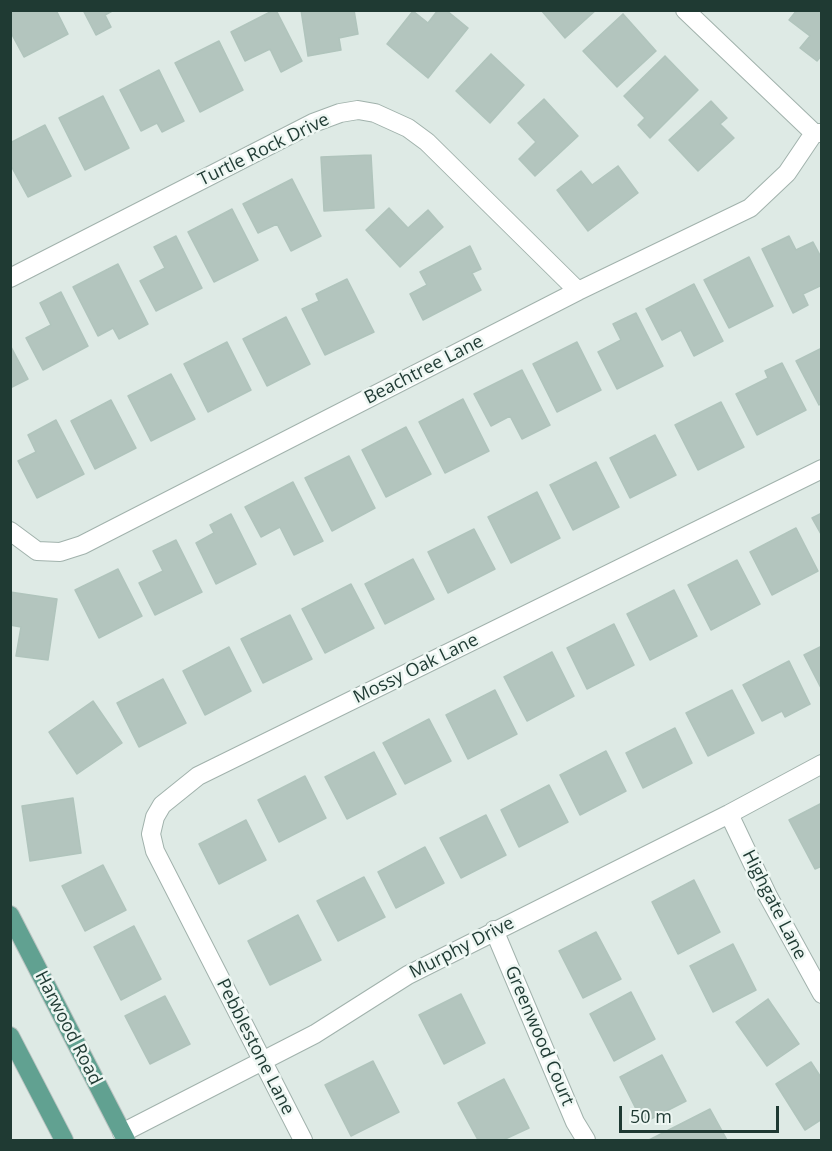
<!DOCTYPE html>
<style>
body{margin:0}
#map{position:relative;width:832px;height:1151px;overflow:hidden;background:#deeae5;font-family:"Open Sans",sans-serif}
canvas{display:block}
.frame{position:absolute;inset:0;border:12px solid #1f3a33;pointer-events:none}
.scale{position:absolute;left:619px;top:1106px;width:160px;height:27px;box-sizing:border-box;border:3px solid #1f3a33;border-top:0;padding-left:8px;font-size:18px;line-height:21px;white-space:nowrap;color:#1f3a33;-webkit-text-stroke:4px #eef7f3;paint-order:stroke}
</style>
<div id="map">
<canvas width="832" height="1151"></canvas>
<div class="frame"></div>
<div class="scale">50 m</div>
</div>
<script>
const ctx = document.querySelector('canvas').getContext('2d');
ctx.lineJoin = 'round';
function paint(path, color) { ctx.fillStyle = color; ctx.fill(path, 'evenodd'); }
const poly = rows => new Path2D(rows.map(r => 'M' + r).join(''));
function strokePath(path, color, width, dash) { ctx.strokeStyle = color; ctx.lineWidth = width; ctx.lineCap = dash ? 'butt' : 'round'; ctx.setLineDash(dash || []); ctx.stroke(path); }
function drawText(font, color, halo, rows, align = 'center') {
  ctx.font = font + ' "Open Sans",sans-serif'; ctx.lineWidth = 5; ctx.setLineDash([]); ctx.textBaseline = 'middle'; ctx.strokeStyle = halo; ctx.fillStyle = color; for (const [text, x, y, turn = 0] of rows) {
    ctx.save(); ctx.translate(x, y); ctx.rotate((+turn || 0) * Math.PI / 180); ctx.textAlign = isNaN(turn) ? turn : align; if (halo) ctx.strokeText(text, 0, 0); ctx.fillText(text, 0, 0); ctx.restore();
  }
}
const building = poly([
 [10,10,56,10,68,34,24,57,10,31,10,10],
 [83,10,114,10,105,15,111,27,96,35,83,10],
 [274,10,276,10,302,61,281,72,270,49,245,61,231,32,274,10],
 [301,10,354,10,358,34,339,38,341,50,308,56,301,10],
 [438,10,446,10,468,28,428,78,387,44,413,11,428,23,438,10],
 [541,10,596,10,565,38,541,10],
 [797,10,822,10,822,55,817,61,800,48,810,36,789,20,797,10],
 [623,14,656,51,617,87,583,51,623,14],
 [219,41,243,90,200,112,175,63,219,41],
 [491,54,524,85,490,123,456,91,491,54],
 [665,56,698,90,650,138,638,125,645,118,624,96,665,56],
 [159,70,184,121,162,132,157,123,141,131,120,90,159,70],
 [103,96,129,148,85,170,59,118,103,96],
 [544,99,578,136,535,176,519,159,536,142,518,123,544,99],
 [711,101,727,118,720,124,734,138,698,171,669,140,711,101],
 [45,125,71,176,28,197,10,164,10,143,45,125],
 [371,155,374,208,324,211,321,157,371,155],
 [618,166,638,193,588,231,557,190,581,171,592,185,618,166],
 [292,179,321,236,291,251,277,224,258,233,243,204,292,179],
 [389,208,408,228,428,210,443,227,400,267,366,230,389,208],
 [232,209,258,260,214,282,188,232,232,209],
 [176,236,202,288,156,311,140,281,165,268,154,247,176,236],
 [789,236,796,250,813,242,822,259,822,285,803,294,808,305,793,313,762,249,789,236],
 [470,246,481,269,472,273,481,290,423,320,410,294,427,285,420,272,470,246],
 [749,257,773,306,729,328,704,280,749,257],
 [118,264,148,324,119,339,113,328,98,336,73,287,118,264],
 [347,279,374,332,325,355,302,309,319,301,316,294,347,279],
 [694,284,723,341,694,356,681,330,662,340,646,309,694,284],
 [61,292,88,346,43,370,26,338,51,325,40,303,61,292],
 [636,313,663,366,617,389,598,352,621,340,613,324,636,313],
 [286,317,310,364,267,386,243,339,286,317],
 [227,342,251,390,208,412,184,364,227,342],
 [577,342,601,390,557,412,533,364,577,342],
 [10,345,28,379,10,388,10,345],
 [822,348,822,403,819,405,796,361,822,348],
 [782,363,806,410,757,435,736,394,768,378,765,371,782,363],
 [522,370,550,425,522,439,510,416,491,426,474,394,522,370],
 [171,374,195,419,151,441,128,396,171,374],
 [463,399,489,451,445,473,419,422,463,399],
 [111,400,136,448,95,469,71,421,111,400],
 [721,402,744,447,698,470,675,425,721,402],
 [56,420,84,474,37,498,18,461,36,452,28,435,56,420],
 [406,427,431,474,386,497,362,450,406,427],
 [655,435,676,475,630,498,610,458,655,435],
 [349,456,375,508,332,531,305,478,349,456],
 [596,462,619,507,573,530,550,485,596,462],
 [293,482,323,541,294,555,280,527,261,537,245,507,293,482],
 [537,492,560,538,511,563,488,517,537,492],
 [822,513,822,536,812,518,822,513],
 [231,514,256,564,216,584,196,543,214,533,210,525,231,514],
 [796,528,818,571,772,595,750,552,796,528],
 [474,529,495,569,448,593,428,552,474,529],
 [176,540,202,592,155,615,139,583,163,571,153,551,176,540],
 [413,559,434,599,385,624,365,584,413,559],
 [737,560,760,604,711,630,688,585,737,560],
 [118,569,142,616,99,638,75,590,118,569],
 [351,584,374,628,325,653,302,609,351,584],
 [674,590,697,636,650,660,627,614,674,590],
 [10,592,57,599,48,660,16,656,21,627,10,625,10,592],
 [290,615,312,659,263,683,241,639,290,615],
 [614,624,634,665,587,689,567,648,614,624],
 [822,646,822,690,804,655,822,646],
 [229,647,251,691,205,715,183,671,229,647],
 [552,652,574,696,527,721,504,677,552,652],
 [789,661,810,704,785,717,782,711,762,721,743,685,789,661],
 [163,679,186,723,139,747,117,703,163,679],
 [495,690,517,734,468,759,446,715,495,690],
 [732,690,754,733,708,756,686,713,732,690],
 [93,701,122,743,77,774,49,732,93,701],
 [429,719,451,761,405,784,383,743,429,719],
 [675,728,692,763,643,788,626,753,675,728],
 [606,751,626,791,580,815,560,775,606,751],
 [374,752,396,794,347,819,325,777,374,752],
 [305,776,326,818,279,842,258,800,305,776],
 [549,785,568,822,519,847,501,810,549,785],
 [73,798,81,853,30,861,22,806,73,798],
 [822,803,822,866,815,869,789,820,822,803],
 [486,815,506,855,461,878,440,838,486,815],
 [246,820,266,860,219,884,199,844,246,820],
 [425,847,444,883,396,908,378,872,425,847],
 [103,865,126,910,85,931,62,886,103,865],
 [364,877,385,917,338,941,317,901,364,877],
 [694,880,720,932,678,954,652,902,694,880],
 [298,915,321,960,270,985,248,941,298,915],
 [134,926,161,979,121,1000,94,947,134,926],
 [596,932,621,979,583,998,559,951,596,932],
 [733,944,756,990,713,1012,690,966,733,944],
 [631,992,655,1039,614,1061,590,1014,631,992],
 [461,994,485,1043,444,1064,419,1015,461,994],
 [165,996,190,1044,150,1064,125,1016,165,996],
 [768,999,799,1044,767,1066,736,1022,768,999],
 [662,1055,686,1101,643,1123,620,1077,662,1055],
 [373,1061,399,1112,351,1136,325,1085,373,1061],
 [811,1062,822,1079,822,1119,805,1130,776,1084,811,1062],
 [504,1079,529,1128,503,1140,478,1140,458,1103,504,1079],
 [710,1109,727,1140,649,1140,710,1109]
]);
paint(building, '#b3c5be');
strokePath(building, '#b0c4bc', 1.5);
const minor = poly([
 [685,10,814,133,822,133],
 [10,278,313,123,340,113,358,110,375,113,408,128,427,142,578,291],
 [10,531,37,551,60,552,82,545,578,291,750,208,787,173,814,133],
 [729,814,768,896,822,994],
 [494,930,575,1122,586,1140],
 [122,1133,315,1034,408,975,729,814,822,764],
 [303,1140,155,851,151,834,155,817,162,805,198,776,822,469]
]);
const major = poly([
 [10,915,126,1140],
 [10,1036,64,1140]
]);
strokePath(minor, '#a1b2ac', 20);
strokePath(major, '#bcc4c2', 20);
strokePath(minor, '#fff', 18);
strokePath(major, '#61a191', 18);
drawText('18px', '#1f3a33', '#eef7f3', [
 ["Turtle Rock Drive",264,150,-26],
 ["Beachtree Lane",424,370,-27],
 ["Mossy Oak Lane",416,669,-26],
 ["Highgate Lane",774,905,63],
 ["Murphy Drive",462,948,-27],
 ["Harwood Road",68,1028,63],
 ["Greenwood Court",539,1036,67],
 ["Pebblestone Lane",255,1047,63]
]);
</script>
